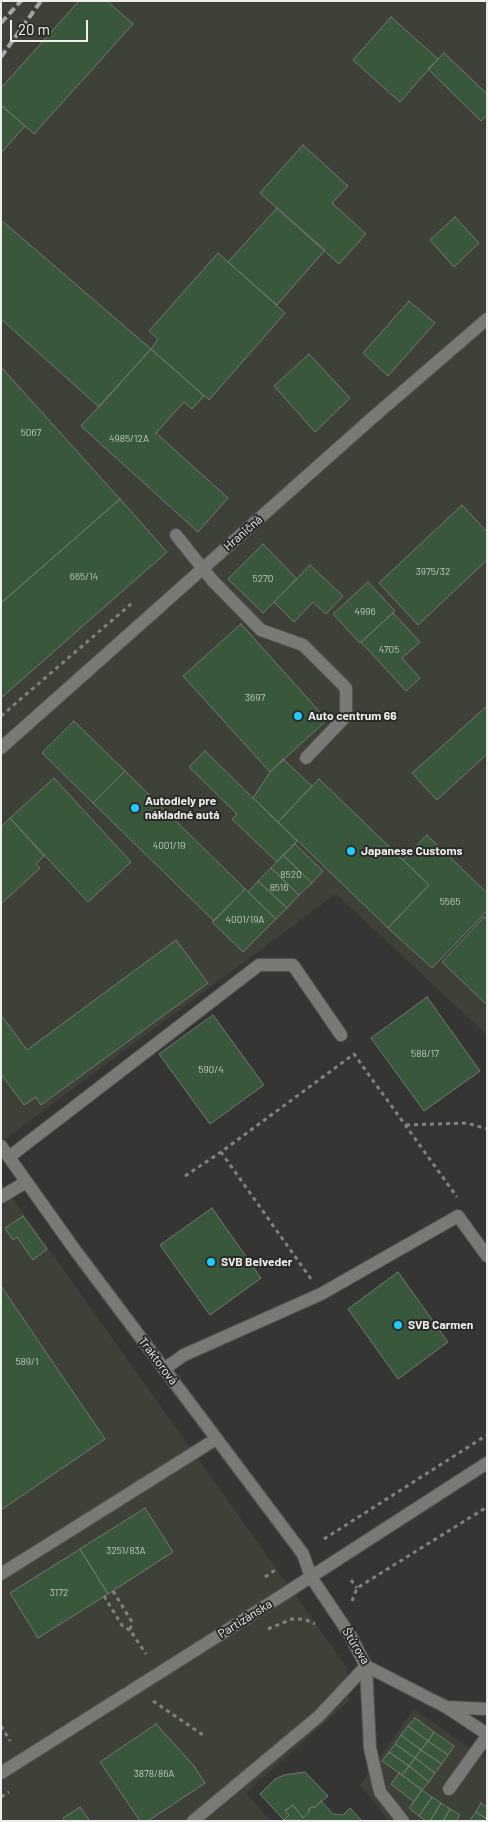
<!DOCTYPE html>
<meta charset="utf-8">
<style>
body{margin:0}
#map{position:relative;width:488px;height:1822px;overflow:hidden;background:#353633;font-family:Barlow,sans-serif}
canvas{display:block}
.frame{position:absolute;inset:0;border:2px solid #eeefec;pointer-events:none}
.scale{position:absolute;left:10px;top:20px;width:78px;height:22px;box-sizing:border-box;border:2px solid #eeefec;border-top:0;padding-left:6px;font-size:15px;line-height:18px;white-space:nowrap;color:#eeefec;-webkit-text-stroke:4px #2b2c29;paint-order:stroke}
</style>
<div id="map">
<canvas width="488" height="1822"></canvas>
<div class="frame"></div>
<div class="scale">20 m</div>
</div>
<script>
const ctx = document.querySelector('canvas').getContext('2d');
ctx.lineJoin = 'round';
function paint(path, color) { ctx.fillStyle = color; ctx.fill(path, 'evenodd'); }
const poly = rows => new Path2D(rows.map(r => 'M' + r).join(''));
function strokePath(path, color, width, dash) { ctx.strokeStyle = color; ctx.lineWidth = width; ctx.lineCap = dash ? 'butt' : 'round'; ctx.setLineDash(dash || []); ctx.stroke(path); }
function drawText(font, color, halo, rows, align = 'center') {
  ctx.font = font + ' Barlow,sans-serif'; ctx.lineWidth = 4; ctx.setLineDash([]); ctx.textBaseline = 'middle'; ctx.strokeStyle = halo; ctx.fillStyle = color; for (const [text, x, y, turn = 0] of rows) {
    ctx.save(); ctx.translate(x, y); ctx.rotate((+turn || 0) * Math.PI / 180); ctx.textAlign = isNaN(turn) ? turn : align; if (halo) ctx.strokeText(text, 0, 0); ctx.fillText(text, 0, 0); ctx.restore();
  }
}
paint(poly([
 [1,1,487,1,487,1035,336,894,1,1142],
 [1,1182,347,1668,349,1701,246,1793,271,1821,1,1821],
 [414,1709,483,1757,487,1753,487,1821,389,1821,360,1785]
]), '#3d4138');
const building = poly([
 [79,1,107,1,133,24,34,134,1,105,1,88,79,1],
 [391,17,438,59,400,102,353,60,391,17],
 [444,53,487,94,487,115,481,121,428,69,444,53],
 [1,105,25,126,1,153,1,105],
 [303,145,348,186,332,203,366,234,339,264,260,193,303,145],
 [277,208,325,250,277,305,228,262,277,208],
 [455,217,479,243,454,267,430,240,455,217],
 [1,220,151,349,99,407,1,319,1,220],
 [218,253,285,313,209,400,151,349,158,339,149,331,218,253],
 [409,301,435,323,388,376,363,353,409,301],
 [151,349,204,396,192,409,184,402,156,433,228,498,198,532,81,426,151,349],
 [309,354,350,398,315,432,274,386,309,354],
 [1,367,120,499,1,603,1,367],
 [120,499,167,552,1,698,1,603,120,499],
 [462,505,487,532,487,560,418,625,379,583,462,505],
 [263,544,297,579,263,613,228,579,263,544],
 [310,565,343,596,326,614,313,602,294,622,274,602,310,565],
 [368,582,395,611,360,643,333,614,368,582],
 [393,613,420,642,402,658,420,678,406,691,361,642,393,613],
 [241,624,327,720,270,772,183,676,241,624],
 [487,706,487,754,437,800,412,773,487,706],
 [74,721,125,771,93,803,42,753,74,721],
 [205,751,297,841,277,862,232,819,237,814,189,767,205,751],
 [283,759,312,786,278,822,253,798,270,772,283,759],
 [125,771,245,889,214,921,93,803,125,771],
 [54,778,131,862,88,902,10,818,54,778],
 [319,779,429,885,388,928,278,822,319,779],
 [10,818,44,856,36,864,40,868,1,904,1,827,10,818],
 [427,835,487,893,487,911,432,968,388,928,429,885,403,860,427,835],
 [295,844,323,871,312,883,283,855,295,844],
 [283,855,312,883,299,895,271,868,283,855],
 [271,868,299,895,287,908,258,881,271,868],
 [258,881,287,908,276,919,248,892,258,881],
 [245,889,276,919,243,952,212,922,245,889],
 [484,917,487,919,487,1005,442,962,484,917],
 [176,940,208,983,41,1105,36,1097,24,1105,1,1074,1,1015,27,1050,176,940],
 [427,997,480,1071,424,1111,371,1038,427,997],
 [213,1015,264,1085,210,1124,159,1054,213,1015],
 [212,1208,261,1278,210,1315,160,1245,212,1208],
 [23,1216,47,1249,33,1260,17,1237,13,1240,5,1228,23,1216],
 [398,1272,448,1342,398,1379,348,1309,398,1272],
 [1,1286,105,1439,1,1510,1,1286],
 [145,1508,173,1552,108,1594,80,1549,145,1508],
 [80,1549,108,1594,38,1638,10,1593,80,1549],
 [415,1718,434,1732,428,1741,408,1726,415,1718],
 [156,1724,194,1766,205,1783,148,1821,140,1821,100,1762,156,1724],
 [408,1726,428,1741,421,1750,401,1735,408,1726],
 [434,1732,454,1746,448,1755,428,1741,434,1732],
 [401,1735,421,1750,415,1758,395,1744,401,1735],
 [428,1741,448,1755,442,1764,421,1750,428,1741],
 [395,1744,415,1758,409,1766,389,1752,395,1744],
 [421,1750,442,1764,435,1773,415,1758,421,1750],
 [389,1752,409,1766,402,1775,382,1761,389,1752],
 [415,1758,435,1773,429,1782,409,1766,415,1758],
 [409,1766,429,1782,422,1790,402,1775,409,1766],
 [305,1772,328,1796,314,1808,313,1806,308,1810,310,1811,303,1818,293,1805,285,1811,289,1815,284,1820,260,1794,275,1779,284,1775,305,1772],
 [399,1773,422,1790,414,1802,391,1784,399,1773],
 [422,1790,432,1797,419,1816,409,1808,422,1790],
 [432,1797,441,1803,430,1821,426,1821,419,1816,432,1797],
 [321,1801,333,1814,343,1815,350,1808,362,1821,284,1820,289,1815,285,1811,293,1805,303,1818,310,1811,308,1810,313,1806,314,1808,321,1801],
 [441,1803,450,1809,443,1821,430,1821,441,1803],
 [481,1803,487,1807,487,1819,476,1812,481,1803],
 [80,1807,90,1821,65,1821,63,1818,80,1807],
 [450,1809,460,1815,456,1821,443,1821,450,1809],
 [476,1812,487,1819,487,1821,469,1821,476,1812]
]);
paint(building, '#39583b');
strokePath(building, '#737773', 1);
const minor = poly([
 [176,535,212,580,261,630,303,645,346,688,346,716,306,758],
 [1,748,371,419,487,319],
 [1,1146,75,1250,303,1554,311,1577,350,1635,366,1666,446,1707,487,1709],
 [9,1157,259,965,293,965,341,1035],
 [1,1197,26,1182],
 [164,1369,184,1355,321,1294,458,1216,487,1256],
 [1,1574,216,1439],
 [366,1666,370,1748,380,1792,403,1821],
 [446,1707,487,1734],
 [1,1773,278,1598,487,1463],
 [449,1789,487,1736],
 [193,1821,318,1717,366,1666]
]);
strokePath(minor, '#535451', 14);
strokePath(poly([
 [1,716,131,604],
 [406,1125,467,1123,487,1129],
 [185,1176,221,1152],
 [311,1279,221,1152,354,1054,457,1197],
 [324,1539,487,1435],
 [265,1577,275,1570],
 [351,1580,357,1588],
 [113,1591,132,1622,130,1630,146,1654],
 [104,1596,123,1627,130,1630],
 [352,1601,357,1588,487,1507],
 [268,1629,292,1619,304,1619,315,1624],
 [153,1701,203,1735],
 [1,1726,10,1741],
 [1,1797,9,1792]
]), '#81827f', 3, [4, 4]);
strokePath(minor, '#797a76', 12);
strokePath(poly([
 [1,23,21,1],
 [1,57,41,1]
]), '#a4a5a2', 4, [8, 4]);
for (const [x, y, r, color] of [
 [298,716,5,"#23c9fe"],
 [135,808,5,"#23c9fe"],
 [351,851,5,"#23c9fe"],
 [211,1262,5,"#23c9fe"],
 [398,1325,5,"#23c9fe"]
]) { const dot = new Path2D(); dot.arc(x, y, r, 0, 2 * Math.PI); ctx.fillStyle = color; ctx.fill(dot); strokePath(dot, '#2b2c29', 2); }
drawText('10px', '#c1c9c0', null, [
 ["5067",31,433],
 ["4985/12A",129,439],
 ["3975/32",433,572],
 ["665/14",84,577],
 ["5270",263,579],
 ["4996",365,612],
 ["4705",389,650],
 ["3697",255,698],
 ["4001/19",169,846],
 ["8520",291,875],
 ["8516",279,888],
 ["5565",450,902],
 ["4001/19A",245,920],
 ["588/17",425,1054],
 ["590/4",211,1070],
 ["589/1",27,1362],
 ["3251/83A",126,1551],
 ["3172",59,1593],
 ["3878/86A",154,1774]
]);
drawText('12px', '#eeefec', '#2b2c29', [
 ["Hraničná",243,533,-41],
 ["Traktorová",158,1361,53],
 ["Partizánska",245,1619,-32],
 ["Štúrova",356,1646,58]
]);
drawText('bold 12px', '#eeefec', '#2b2c29', [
 ["Auto centrum 66",308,716],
 ["Autodiely pre",145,801],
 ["nákladné autá",145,815],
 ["Japanese Customs",361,851],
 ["SVB Belveder",221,1262],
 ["SVB Carmen",408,1325]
], 'left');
</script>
